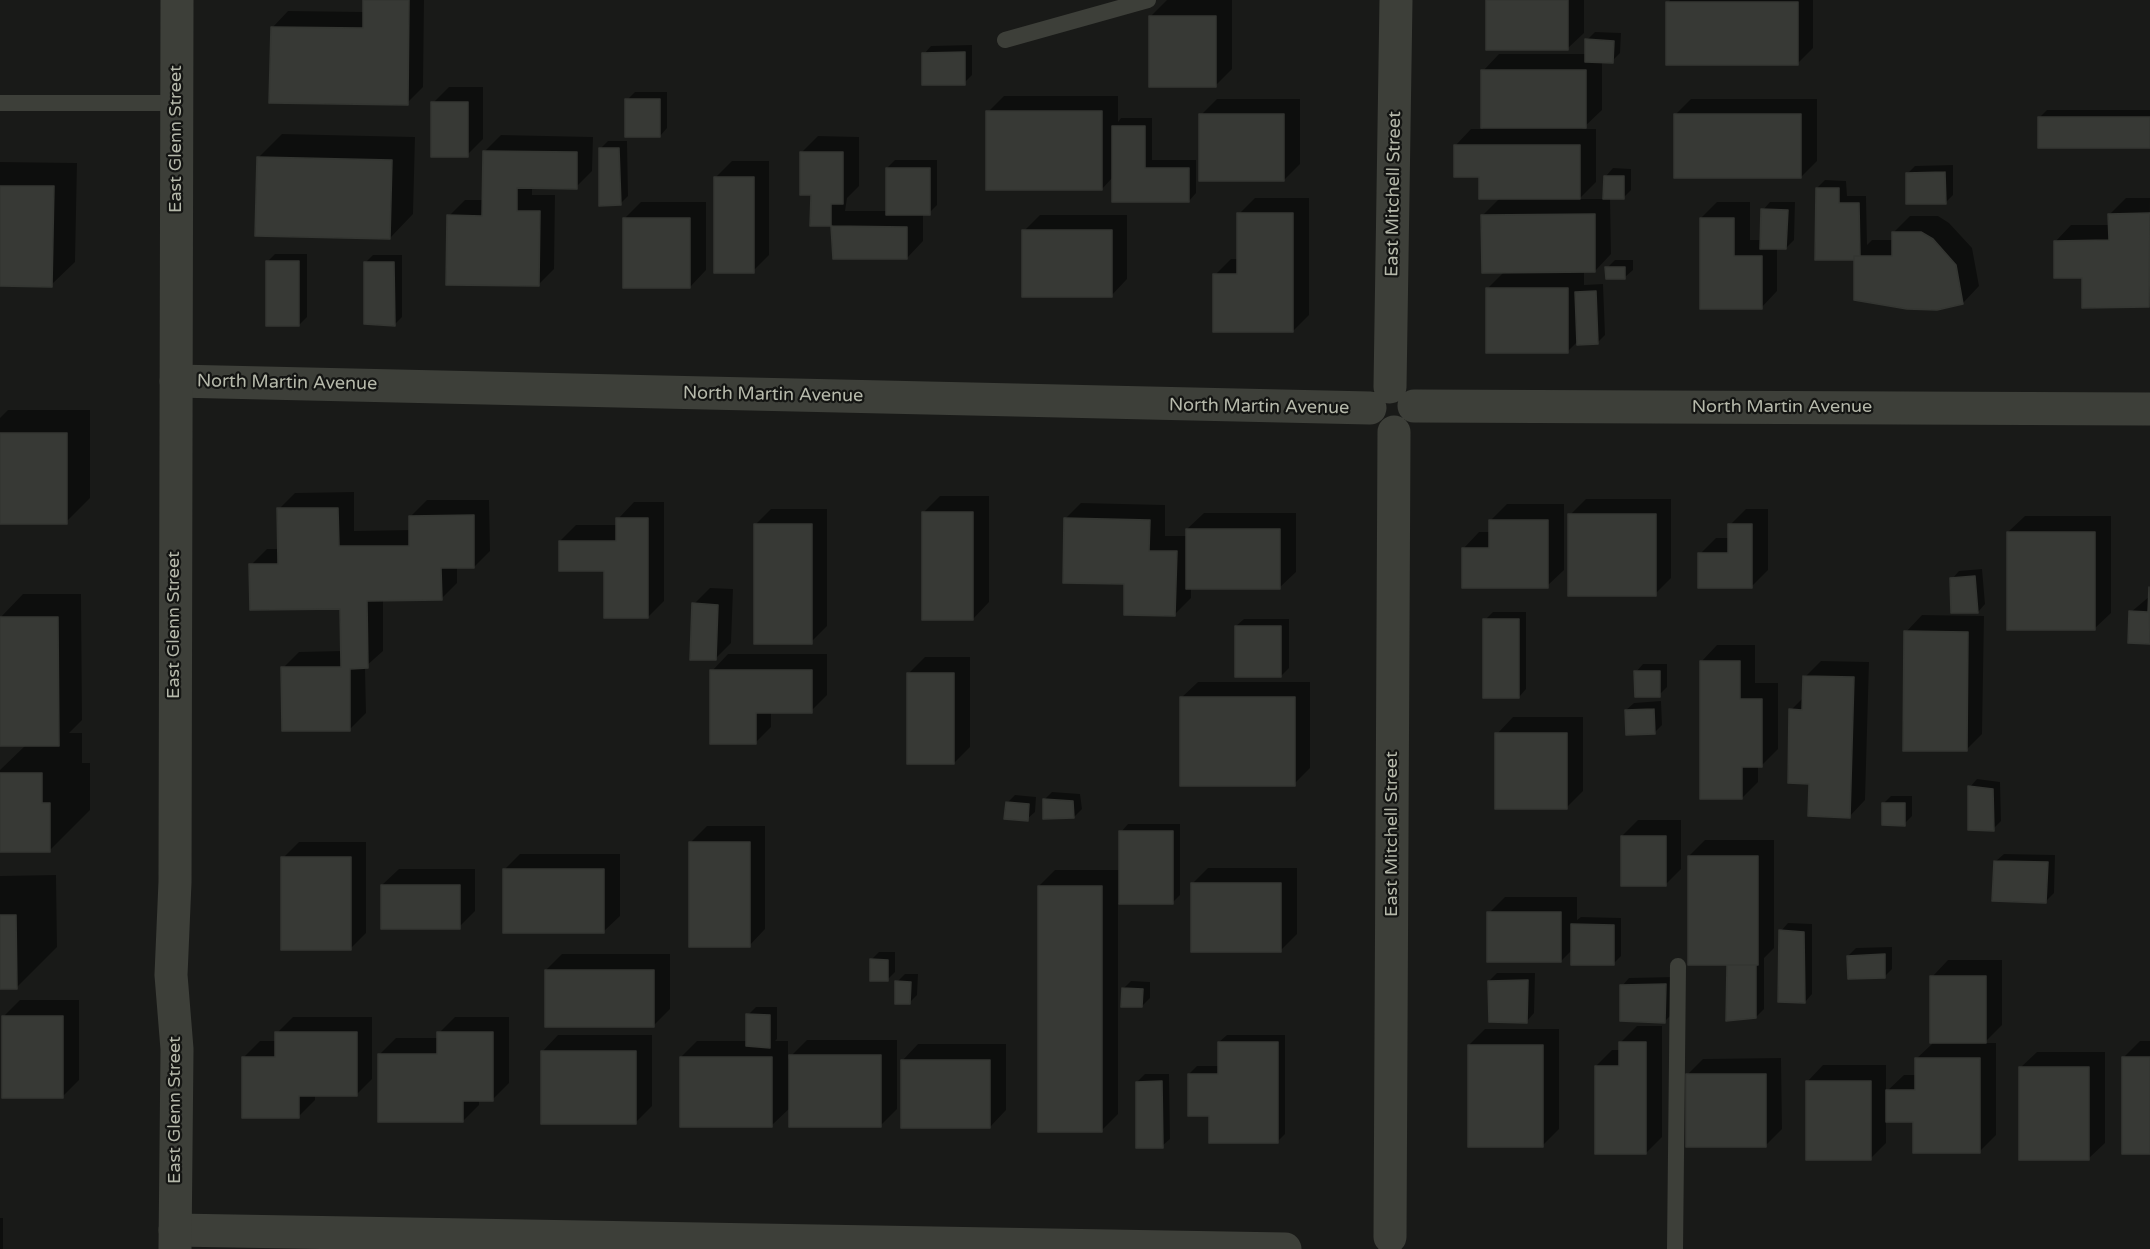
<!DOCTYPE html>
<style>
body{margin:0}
canvas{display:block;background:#191a18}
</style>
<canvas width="2150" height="1249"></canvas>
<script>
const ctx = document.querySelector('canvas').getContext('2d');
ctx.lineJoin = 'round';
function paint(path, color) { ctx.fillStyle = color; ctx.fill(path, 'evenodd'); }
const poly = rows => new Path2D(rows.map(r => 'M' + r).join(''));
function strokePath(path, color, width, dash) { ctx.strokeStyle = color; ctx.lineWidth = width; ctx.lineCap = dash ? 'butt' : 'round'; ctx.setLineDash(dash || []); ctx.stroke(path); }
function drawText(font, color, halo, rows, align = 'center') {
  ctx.font = font + ' "Varela Round",sans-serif'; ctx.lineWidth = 4.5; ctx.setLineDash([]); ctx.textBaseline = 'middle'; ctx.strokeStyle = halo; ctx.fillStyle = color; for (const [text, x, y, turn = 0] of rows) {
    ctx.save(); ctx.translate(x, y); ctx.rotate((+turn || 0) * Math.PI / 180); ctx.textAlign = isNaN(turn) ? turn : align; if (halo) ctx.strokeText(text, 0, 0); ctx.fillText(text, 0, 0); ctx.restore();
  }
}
paint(poly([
 [365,0,424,0,423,87,407,103,272,28,288,11,365,12],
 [1167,0,1232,0,1232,69,1215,86,1151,16],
 [1487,0,1584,0,1584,33,1567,49],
 [1670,0,1813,0,1813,48,1797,64,1668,3],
 [1595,32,1621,33,1620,53,1612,61,1602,61,1602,110,1582,129,1596,129,1596,182,1579,199,1605,199,1606,176,1613,168,1631,169,1631,190,1624,197,1610,197,1611,254,1595,271,1584,271,1584,285,1603,284,1605,335,1597,343,1579,340,1567,352,1487,289,1505,271,1483,215,1500,198,1455,146,1471,129,1483,129,1483,71,1499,54,1586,54,1587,40],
 [972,45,972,75,964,83,924,54,931,46],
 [449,87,483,87,483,139,467,155,433,103],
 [635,92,667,92,667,128,660,136,627,100],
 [1004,96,1118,96,1118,122,1121,118,1152,118,1152,160,1196,160,1196,193,1189,201,1113,177,1102,189,988,112],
 [1217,99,1300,99,1300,164,1284,180,1201,115],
 [1691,99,1817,99,1817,161,1801,177,1675,115],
 [2047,110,2150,110,2150,146,2039,118],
 [282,134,415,137,413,214,390,238,258,158],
 [501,135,593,137,592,171,576,187,532,186,532,195,555,195,554,269,538,285,449,216,465,200,484,200,485,151],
 [818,136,859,137,859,186,847,198,845,211,887,211,887,168,895,160,937,160,937,205,929,213,923,213,923,241,907,258,834,258,833,225,812,224,813,194,802,152],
 [608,141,627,141,628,196,620,204,600,149],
 [732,161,769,161,769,255,753,271,716,177],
 [0,162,77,163,75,262,51,285,0,285],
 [1953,165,1953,195,1946,202,1908,173,1915,166],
 [1825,180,1846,181,1847,196,1866,196,1867,245,1872,240,1894,240,1894,232,1910,216,1938,216,1949,223,1972,248,1979,286,1963,303,1855,258,1817,188],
 [1255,198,1309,198,1309,315,1293,331,1215,275,1231,259,1239,259,1239,214],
 [2126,198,2150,198,2149,305,2083,276,2055,242,2071,225,2110,225,2110,214],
 [641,202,706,202,706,270,690,287,625,218],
 [1717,202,1750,202,1750,240,1762,240,1763,210,1770,202,1795,202,1794,240,1786,248,1777,248,1777,291,1761,308,1701,218],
 [1040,215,1127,215,1127,279,1111,296,1024,231],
 [275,254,307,254,307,317,299,325,268,261],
 [373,255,402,255,402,317,394,325,365,263],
 [1615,260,1633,260,1633,270,1625,277,1607,268],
 [8,410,90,410,90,498,66,522,0,522,0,418],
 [354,492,354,531,411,530,411,516,427,500,489,500,490,551,474,567,457,567,457,583,441,599,383,599,383,651,365,667,366,713,350,729,283,668,299,652,342,651,342,608,251,565,267,549,279,549,279,509,295,493],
 [940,496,989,496,989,602,973,619,924,512],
 [1586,499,1671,499,1671,578,1655,594,1570,515],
 [634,502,664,502,664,601,648,617,606,570,560,541,576,525,618,525,618,519],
 [1081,503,1165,505,1165,536,1187,536,1187,529,1204,513,1296,513,1296,572,1279,588,1191,588,1191,598,1175,614,1126,583,1065,519],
 [1507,504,1564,504,1564,570,1547,586,1463,549,1479,532,1491,532,1491,520],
 [771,509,827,509,827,626,811,642,755,525],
 [1746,509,1768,509,1768,570,1752,586,1700,554,1716,538,1730,538,1730,525],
 [2025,516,2111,516,2111,613,2094,629,2008,532],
 [1982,569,1985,604,1978,612,1952,579,1959,571],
 [710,588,733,589,731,643,715,659,694,604],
 [2150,588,2150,643,2129,642,2131,612,2150,596],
 [23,594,81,594,82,720,69,733,82,733,82,763,90,763,90,810,49,851,0,851,0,770,27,744,0,618],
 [1493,612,1526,612,1526,689,1519,697,1485,620],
 [1922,615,1984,616,1982,734,1966,750,1906,632],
 [1244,619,1289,619,1289,668,1281,676,1236,626],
 [1717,645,1755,645,1755,683,1778,683,1778,749,1762,765,1758,765,1758,782,1742,798,1701,662],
 [728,654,827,654,827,695,811,711,771,711,771,727,755,743,712,671],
 [925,657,970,657,970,747,954,763,909,673],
 [1821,661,1869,662,1865,800,1849,817,1810,782,1791,710,1804,697,1805,677],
 [1643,664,1667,664,1667,687,1659,695,1636,672],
 [1198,682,1310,682,1310,768,1294,784,1181,698],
 [1661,701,1662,725,1654,733,1626,710,1634,703],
 [1513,717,1583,717,1583,791,1567,807,1497,734],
 [1977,779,2000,782,2001,821,1993,829,1970,787],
 [1052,792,1080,794,1082,809,1074,817,1044,800],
 [1015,795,1036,797,1035,812,1027,819,1008,802],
 [1891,796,1912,796,1912,816,1904,824,1883,804],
 [1638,820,1681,820,1681,869,1665,885,1622,836],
 [1128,824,1180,824,1180,895,1172,903,1118,903,1118,1114,1102,1130,1039,886,1055,870,1121,870,1121,832],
 [707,826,765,826,765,929,749,946,690,843],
 [1705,840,1774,840,1774,948,1764,958,1764,1009,1756,1017,1729,964,1689,856],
 [299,842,366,842,366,933,350,949,283,858],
 [520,854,620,854,620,916,603,932,504,870],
 [2004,854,2055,855,2054,893,2046,901,1996,861],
 [1208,868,1297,868,1297,934,1281,950,1192,884],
 [399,869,475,869,475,911,459,927,382,885],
 [56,875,57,947,16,988,0,988,0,876],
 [1505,897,1577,897,1577,920,1581,917,1621,918,1621,956,1613,964,1573,949,1561,961,1489,913],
 [1788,923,1812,924,1812,994,1805,1002,1781,931],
 [1892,947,1892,969,1884,977,1848,956,1856,948],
 [879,952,895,952,895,972,887,980,871,960],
 [562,954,670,954,670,1009,654,1025,546,970],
 [1948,960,2002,960,2002,1025,1984,1043,1996,1043,1996,1135,1980,1151,1915,1121,1886,1121,1886,1143,1870,1159,1807,1082,1823,1065,1886,1065,1886,1092,1904,1075,1916,1075,1916,1059,1932,1044,1932,977],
 [1497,973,1535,973,1534,1013,1527,1021,1489,981],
 [905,974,918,974,917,995,909,1003,897,982],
 [1673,977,1672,1014,1664,1022,1622,986,1629,978],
 [1131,981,1150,982,1150,998,1142,1006,1123,989],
 [20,1000,79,1000,79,1080,62,1097,4,1016],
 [756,1007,777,1007,777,1039,775,1041,788,1041,788,1059,807,1040,897,1040,897,1109,881,1125,791,1107,772,1125,681,1057,697,1041,747,1041,748,1015],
 [293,1017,372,1017,372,1079,356,1095,315,1095,315,1100,299,1116,244,1057,260,1041,277,1041,277,1033],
 [455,1017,509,1017,509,1083,493,1099,479,1099,479,1105,463,1121,380,1054,396,1038,439,1038,439,1033],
 [1637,1026,1662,1026,1662,1137,1646,1153,1596,1066,1612,1050,1621,1050,1621,1042],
 [1485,1029,1559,1029,1559,1129,1543,1145,1469,1045],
 [558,1035,652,1035,652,1106,636,1122,542,1052],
 [1227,1035,1285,1035,1285,1134,1277,1142,1210,1115,1189,1074,1197,1066,1219,1066,1219,1042],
 [2140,1041,2150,1041,2150,1153,2124,1057],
 [918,1044,1006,1044,1006,1110,990,1127,902,1061],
 [2037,1052,2105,1052,2105,1143,2088,1159,2020,1068],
 [1781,1058,1782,1129,1766,1145,1687,1075,1703,1059],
 [1145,1074,1169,1074,1170,1139,1162,1146,1137,1082],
 [0,1218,3,1218,3,1249,0,1249]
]), '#0007');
const building = poly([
 [363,0,409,0,408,105,269,103,271,27,363,28,363,0],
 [1486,0,1568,0,1568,50,1486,50,1486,0],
 [1666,2,1798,2,1798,65,1666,65,1666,2],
 [1149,16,1216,16,1216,87,1149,87,1149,16],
 [1585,39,1614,41,1613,63,1585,62,1585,39],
 [965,52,965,85,922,85,922,53,965,52],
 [1481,70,1586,70,1586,128,1481,128,1481,70],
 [625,99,660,99,660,137,625,137,625,99],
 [431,102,468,102,468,157,431,157,431,102],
 [986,111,1102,111,1102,190,986,190,986,111],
 [1199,114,1284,114,1284,181,1199,181,1199,114],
 [1674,114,1801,114,1801,178,1674,178,1674,114],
 [2038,117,2150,117,2150,148,2038,148,2038,117],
 [1112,126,1145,126,1145,168,1189,168,1189,202,1112,202,1112,126],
 [1454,145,1580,145,1580,199,1479,199,1479,177,1454,177,1454,145],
 [599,148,619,148,621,205,599,206,599,148],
 [483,151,577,152,577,189,517,188,517,211,540,211,539,286,446,285,447,215,482,216,483,151],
 [800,152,843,152,843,204,831,204,831,226,810,226,811,195,800,195,800,152],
 [257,157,392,160,390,239,255,236,257,157],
 [886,168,930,168,930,215,886,215,886,168],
 [1945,172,1946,204,1906,204,1906,173,1945,172],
 [1604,176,1624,176,1624,199,1603,199,1604,176],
 [714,177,754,177,754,273,714,273,714,177],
 [0,186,54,186,52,287,0,286,0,186],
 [1816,188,1839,188,1839,203,1859,203,1860,256,1854,256,1854,260,1815,260,1816,188],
 [1761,209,1788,210,1786,249,1760,249,1761,209],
 [1237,213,1293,213,1293,332,1213,332,1213,274,1237,274,1237,213],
 [2150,213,2149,307,2082,308,2082,278,2054,278,2054,241,2109,240,2108,214,2150,213],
 [1595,214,1595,272,1482,273,1481,215,1595,214],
 [623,218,690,218,690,288,623,288,623,218],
 [1700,218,1734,218,1734,256,1762,256,1762,309,1700,309,1700,218],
 [831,226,907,227,907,259,833,259,831,226],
 [1022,230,1112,230,1112,297,1022,297,1022,230],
 [1892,232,1921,232,1933,239,1956,265,1963,304,1937,310,1907,309,1854,300,1854,256,1892,256,1892,232],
 [266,261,299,261,299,326,266,326,266,261],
 [364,262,394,262,395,326,364,324,364,262],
 [1605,267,1625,267,1625,279,1606,279,1605,267],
 [1486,288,1568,288,1568,353,1486,353,1486,288],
 [1596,291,1598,344,1577,345,1575,292,1596,291],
 [0,433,67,433,67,524,0,524,0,433],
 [277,508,338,508,339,546,409,546,409,516,474,515,474,568,441,568,442,600,367,601,368,668,350,669,350,731,282,731,281,667,341,667,340,609,250,610,249,564,278,564,277,508],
 [922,512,973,512,973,620,922,620,922,512],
 [1568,514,1656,514,1656,596,1568,596,1568,514],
 [616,518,648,518,648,618,604,618,604,571,559,571,559,541,616,541,616,518],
 [1064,518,1150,520,1149,551,1177,551,1175,616,1124,615,1124,584,1063,583,1064,518],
 [1489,520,1548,520,1548,588,1462,588,1462,548,1489,548,1489,520],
 [754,524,812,524,812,644,754,644,754,524],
 [1728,524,1752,524,1752,588,1698,588,1698,553,1728,553,1728,524],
 [1186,529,1280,529,1280,589,1186,589,1186,529],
 [2007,532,2095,532,2095,630,2007,630,2007,532],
 [1975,576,1978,613,1951,613,1950,578,1975,576],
 [2149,587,2150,644,2128,643,2129,611,2148,612,2149,587],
 [692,603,718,605,716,660,690,660,692,603],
 [0,617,58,617,59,746,0,746,0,617],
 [1483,619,1519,619,1519,698,1483,698,1483,619],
 [1235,626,1281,626,1281,677,1235,677,1235,626],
 [1904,631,1968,632,1967,751,1903,751,1904,631],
 [1700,661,1740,661,1740,699,1762,699,1762,767,1742,767,1742,799,1700,799,1700,661],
 [710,670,812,670,812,713,756,713,756,744,710,744,710,670],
 [1634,671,1660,671,1660,697,1635,697,1634,671],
 [907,673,954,673,954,764,907,764,907,673],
 [1803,676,1854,677,1850,818,1808,816,1809,784,1788,783,1789,709,1802,710,1803,676],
 [1180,697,1295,697,1295,786,1180,786,1180,697],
 [1654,709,1655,734,1626,735,1625,710,1654,709],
 [1495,733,1567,733,1567,809,1495,809,1495,733],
 [0,773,42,773,42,803,50,803,50,852,0,852,0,773],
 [1968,786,1993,789,1994,831,1968,830,1968,786],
 [1043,799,1073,801,1074,818,1043,819,1043,799],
 [1006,802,1029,804,1028,821,1004,819,1006,802],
 [1882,803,1905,803,1905,826,1882,825,1882,803],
 [1119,831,1173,831,1173,904,1119,904,1119,831],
 [1621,836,1666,836,1666,886,1621,886,1621,836],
 [689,842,750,842,750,947,689,947,689,842],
 [1688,856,1758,856,1758,965,1688,965,1688,856],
 [281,857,351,857,351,950,281,950,281,857],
 [1994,861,2048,862,2046,903,1992,901,1994,861],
 [503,869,604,869,604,933,503,933,503,869],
 [1191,883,1281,883,1281,952,1191,952,1191,883],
 [381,885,460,885,460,929,381,929,381,885],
 [1038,886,1102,886,1102,1132,1038,1132,1038,886],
 [1487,912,1561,912,1561,962,1487,962,1487,912],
 [0,915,16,915,17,989,0,989,0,915],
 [1571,924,1614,925,1614,965,1571,965,1571,924],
 [1779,930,1804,932,1805,1003,1778,1002,1779,930],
 [1885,954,1885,978,1848,979,1847,956,1885,954],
 [870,959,888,960,888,981,870,981,870,959],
 [1727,965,1756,965,1756,1018,1726,1021,1727,965],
 [545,970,654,970,654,1027,545,1027,545,970],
 [1930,976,1986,976,1986,1043,1930,1043,1930,976],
 [1528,980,1527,1023,1489,1022,1488,981,1528,980],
 [895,981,911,982,910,1004,895,1004,895,981],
 [1666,984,1665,1023,1620,1021,1620,985,1666,984],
 [1122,988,1143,989,1142,1007,1121,1007,1122,988],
 [746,1014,770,1015,770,1048,746,1046,746,1014],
 [2,1016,63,1016,63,1098,2,1098,2,1016],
 [275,1032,357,1032,357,1096,299,1096,299,1118,242,1118,242,1057,275,1057,275,1032],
 [437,1032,493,1032,493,1101,463,1101,463,1122,378,1122,378,1054,437,1054,437,1032],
 [1218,1042,1278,1042,1278,1143,1209,1143,1209,1116,1188,1116,1188,1074,1218,1074,1218,1042],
 [1619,1042,1646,1042,1646,1154,1595,1154,1595,1066,1619,1066,1619,1042],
 [1468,1045,1543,1045,1543,1147,1468,1147,1468,1045],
 [541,1051,636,1051,636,1124,541,1124,541,1051],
 [789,1055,881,1055,881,1127,789,1127,789,1055],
 [680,1057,772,1057,772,1127,680,1127,680,1057],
 [2122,1057,2150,1057,2150,1154,2122,1154,2122,1057],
 [1915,1058,1980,1058,1980,1153,1913,1153,1913,1122,1886,1122,1886,1090,1915,1090,1915,1058],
 [901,1060,990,1060,990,1128,901,1128,901,1060],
 [2019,1067,2089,1067,2089,1160,2019,1160,2019,1067],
 [1686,1074,1766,1074,1766,1147,1686,1147,1686,1074],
 [1162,1081,1163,1148,1136,1148,1136,1082,1162,1081],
 [1806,1081,1871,1081,1871,1160,1806,1160,1806,1081]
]);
paint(building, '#373935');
strokePath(building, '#343632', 1.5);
strokePath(poly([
 [1005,40,1148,0],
 [0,103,176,103],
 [1675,1249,1678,966]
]), '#3d3f39', 16);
strokePath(poly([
 [176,381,1370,408],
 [1390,387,1396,0],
 [1414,406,2150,409],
 [175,1230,1285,1249],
 [1390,1237,1394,432]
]), '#3d3f39', 33);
strokePath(poly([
 [175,1249,177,1049,171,975,175,882,177,0]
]), '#3d3f39', 33);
drawText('18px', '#b6b9ab', '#141513', [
 ["East Glenn Street",176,139,-90],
 ["East Mitchell Street",1394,194,-89],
 ["North Martin Avenue",287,383,1],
 ["North Martin Avenue",773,395,1],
 ["North Martin Avenue",1259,407,1],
 ["North Martin Avenue",1782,407],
 ["East Glenn Street",174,625,-90],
 ["East Mitchell Street",1392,834,-90],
 ["East Glenn Street",175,1110,-90]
]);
</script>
